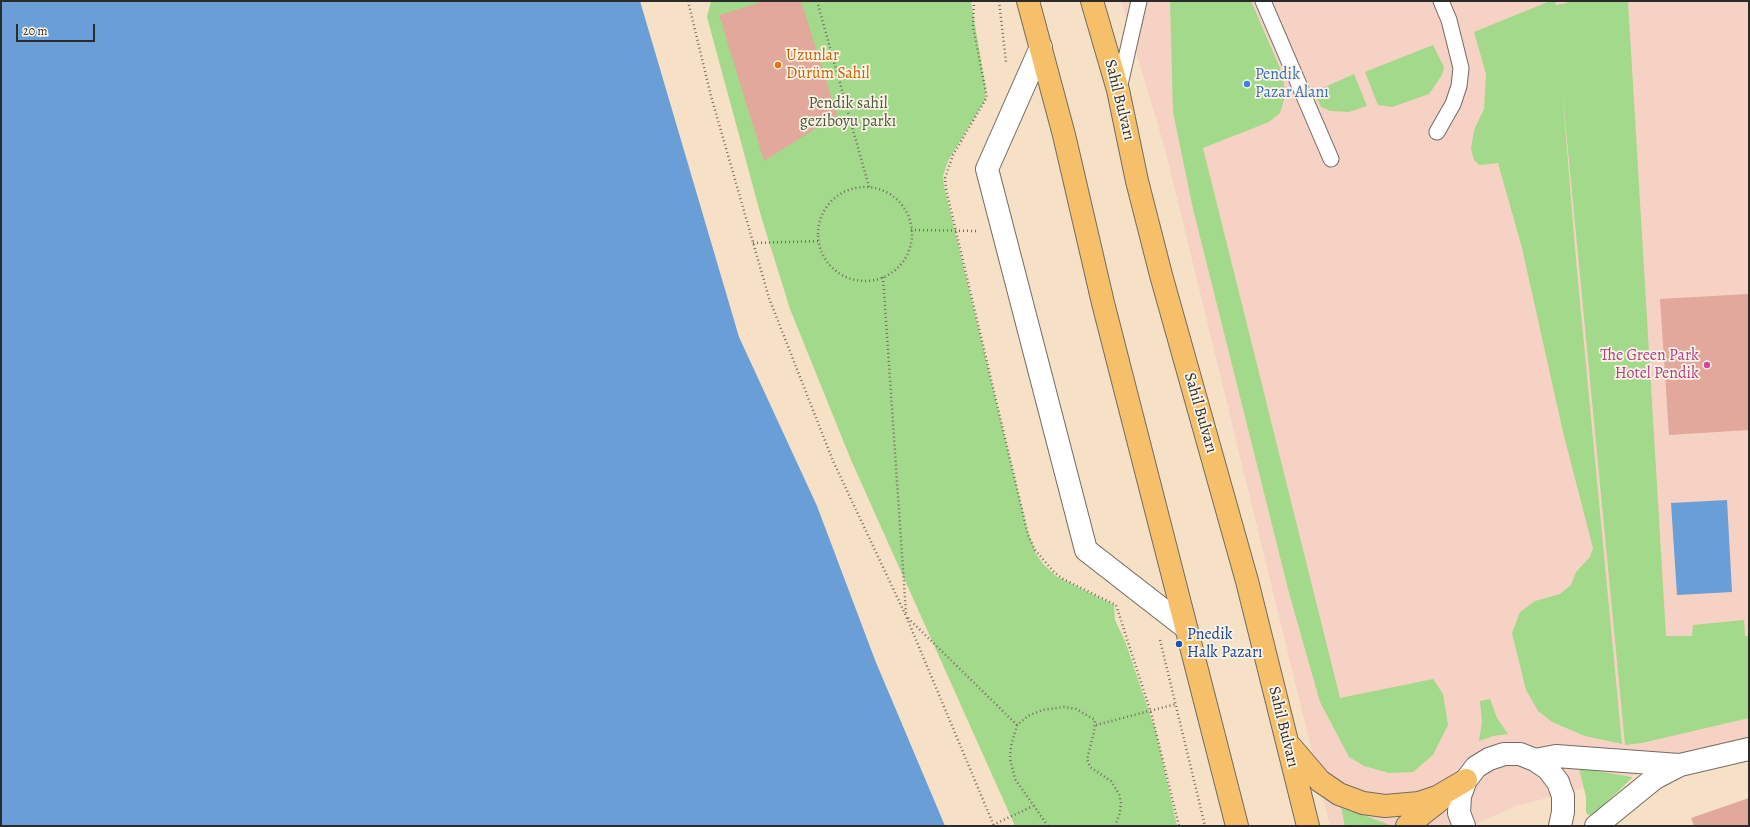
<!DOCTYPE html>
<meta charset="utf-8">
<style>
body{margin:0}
#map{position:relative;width:1750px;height:827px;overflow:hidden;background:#f6e1c7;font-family:Alegreya,serif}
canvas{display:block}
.frame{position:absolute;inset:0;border:2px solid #2b2b2b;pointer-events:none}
.scale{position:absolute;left:16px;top:24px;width:79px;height:18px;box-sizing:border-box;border:2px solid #2b2b2b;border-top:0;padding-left:5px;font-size:12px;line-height:14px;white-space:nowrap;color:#2b2b2b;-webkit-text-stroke:3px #fcf5e5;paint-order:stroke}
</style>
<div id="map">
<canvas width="1750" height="827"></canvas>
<div class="frame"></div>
<div class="scale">20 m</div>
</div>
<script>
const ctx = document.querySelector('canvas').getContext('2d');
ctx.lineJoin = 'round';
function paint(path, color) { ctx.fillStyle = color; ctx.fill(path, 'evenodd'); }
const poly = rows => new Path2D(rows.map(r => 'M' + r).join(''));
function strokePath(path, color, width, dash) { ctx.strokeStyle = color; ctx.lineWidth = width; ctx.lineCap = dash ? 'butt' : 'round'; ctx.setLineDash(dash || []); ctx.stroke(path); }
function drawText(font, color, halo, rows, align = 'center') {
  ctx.font = font + ' Alegreya,serif'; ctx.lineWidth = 3.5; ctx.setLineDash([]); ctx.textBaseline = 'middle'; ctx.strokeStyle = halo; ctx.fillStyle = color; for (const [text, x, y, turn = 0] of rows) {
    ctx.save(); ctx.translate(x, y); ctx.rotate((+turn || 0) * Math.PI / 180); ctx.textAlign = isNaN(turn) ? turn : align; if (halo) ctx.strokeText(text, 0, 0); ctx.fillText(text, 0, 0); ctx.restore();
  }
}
paint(poly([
 [1121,1,1749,1,1749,745,1516,806,1472,826,1330,826,1165,149]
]), '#f6d2c4');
paint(poly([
 [711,1,971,1,986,91,985,100,948,161,943,176,944,186,1027,529,1036,554,1044,565,1056,576,1114,605,1115,620,1125,641,1156,732,1177,826,1015,826,851,460,790,309,761,216,707,17],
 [1170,1,1251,1,1283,75,1285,97,1280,113,1269,122,1203,148,1340,698,1433,679,1443,694,1448,725,1433,755,1413,772,1389,773,1364,766,1349,757,1320,702,1289,593,1193,209,1173,112],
 [1550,1,1555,1,1556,5,1567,3,1567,1,1628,1,1666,636,1692,636,1693,625,1744,620,1745,636,1749,636,1749,718,1642,743,1625,745,1562,88,1576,260,1622,744,1585,736,1552,722,1538,711,1526,690,1512,633,1520,612,1535,601,1560,594,1571,585,1576,572,1590,557,1593,548,1563,432,1522,248,1498,163,1479,165,1474,160,1471,149,1474,130,1484,109,1486,74,1474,32],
 [1433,45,1444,67,1442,75,1429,94,1392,107,1378,105,1365,72],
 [1354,74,1367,106,1349,112,1330,111,1321,107,1314,92],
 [1490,699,1497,718,1508,734,1493,736,1479,741,1482,722,1480,701],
 [1579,768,1632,777,1632,778,1594,814,1588,815,1586,812,1586,797],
 [1341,808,1366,816,1390,825,1345,826]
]), '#a3d98a');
paint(poly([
 [1,1,640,1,739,337,817,506,875,660,945,826,1,826],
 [1727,500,1732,592,1677,595,1671,503]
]), '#699ed6');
paint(poly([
 [765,1,801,1,837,115,764,161,719,15],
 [1749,294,1749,430,1669,435,1660,299],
 [1749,798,1749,826,1694,826,1691,818]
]), '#e1a89b');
const service = poly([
 [1263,1,1331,159],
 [1119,89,1139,1],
 [1437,132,1453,104,1459,86,1461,68,1449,20,1441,1]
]);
const minor = poly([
 [1041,47,987,169,1086,550,1185,627],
 [1535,760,1556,756,1679,765],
 [1464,826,1459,813,1460,796,1466,780,1476,767,1489,759,1504,754,1520,754,1535,760,1548,769,1558,782,1563,796,1563,812,1560,826],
 [1596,826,1655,778,1680,765,1749,749]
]);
const trunk = poly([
 [1028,1,1064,135,1103,303,1237,826],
 [1092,1,1118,90,1137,181,1161,275,1247,581,1308,826],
 [1291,747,1320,781,1339,794,1363,803,1385,806,1419,803,1437,797,1466,780],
 [1407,826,1440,800]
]);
strokePath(service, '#726b62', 17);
strokePath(minor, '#726b62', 24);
strokePath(trunk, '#726b62', 24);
strokePath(poly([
 [688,1,711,96,769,298,833,461,906,616,994,826],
 [817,1,869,187],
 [974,1,973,27,987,97,953,155,945,178,946,189,1028,535,1035,550,1054,572,1063,579,1116,605,1152,716,1179,826],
 [999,1,1006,62],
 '818 234a47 47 0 1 1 94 0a47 47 0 1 1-94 0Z',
 [911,230,978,231],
 [753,243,819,241],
 [883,277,906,613],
 [908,618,1017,725],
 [1160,640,1205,826],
 [1096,725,1176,704],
 [993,825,1033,806],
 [1048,826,1015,779,1010,758,1011,746,1017,725,1028,716,1042,710,1064,707,1076,709,1095,720,1094,732,1087,759,1090,767,1111,781,1119,794,1121,802,1120,813,1115,826]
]), '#726b62', 2.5, [1, 3]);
strokePath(service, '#fff', 15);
strokePath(minor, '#fff', 22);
strokePath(trunk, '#f6c06b', 22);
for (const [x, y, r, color] of [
 [778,65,4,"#e8710a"],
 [1247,84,4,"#3f7fe0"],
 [1707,365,4,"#d1479c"],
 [1179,644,4,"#1a4fb4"]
]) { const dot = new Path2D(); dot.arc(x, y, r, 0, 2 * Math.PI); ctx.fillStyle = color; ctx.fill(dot); strokePath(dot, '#fcf5e5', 1.5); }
drawText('16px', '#c56008', '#fcf5e5', [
 ["Uzunlar",786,56],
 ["Dürüm Sahil",786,74]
], 'left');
drawText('16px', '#366cbe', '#fcf5e5', [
 ["Pendik",1255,75],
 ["Pazar Alanı",1255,93]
], 'left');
drawText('16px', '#2b2b2b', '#fcf5e5', [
 ["Sahil Bulvarı",1119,100,76],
 ["Sahil Bulvarı",1200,413,74],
 ["Sahil Bulvarı",1283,727,76]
]);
drawText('16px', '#495643', '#fcf5e5', [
 ["Pendik sahil",848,104],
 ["geziboyu parkı",848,122]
]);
drawText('16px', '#b23c85', '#fcf5e5', [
 ["The Green Park",1699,356],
 ["Hotel Pendik",1699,374]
], 'right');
drawText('16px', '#164399', '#fcf5e5', [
 ["Pnedik",1187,635],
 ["Halk Pazarı",1187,653]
], 'left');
</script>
